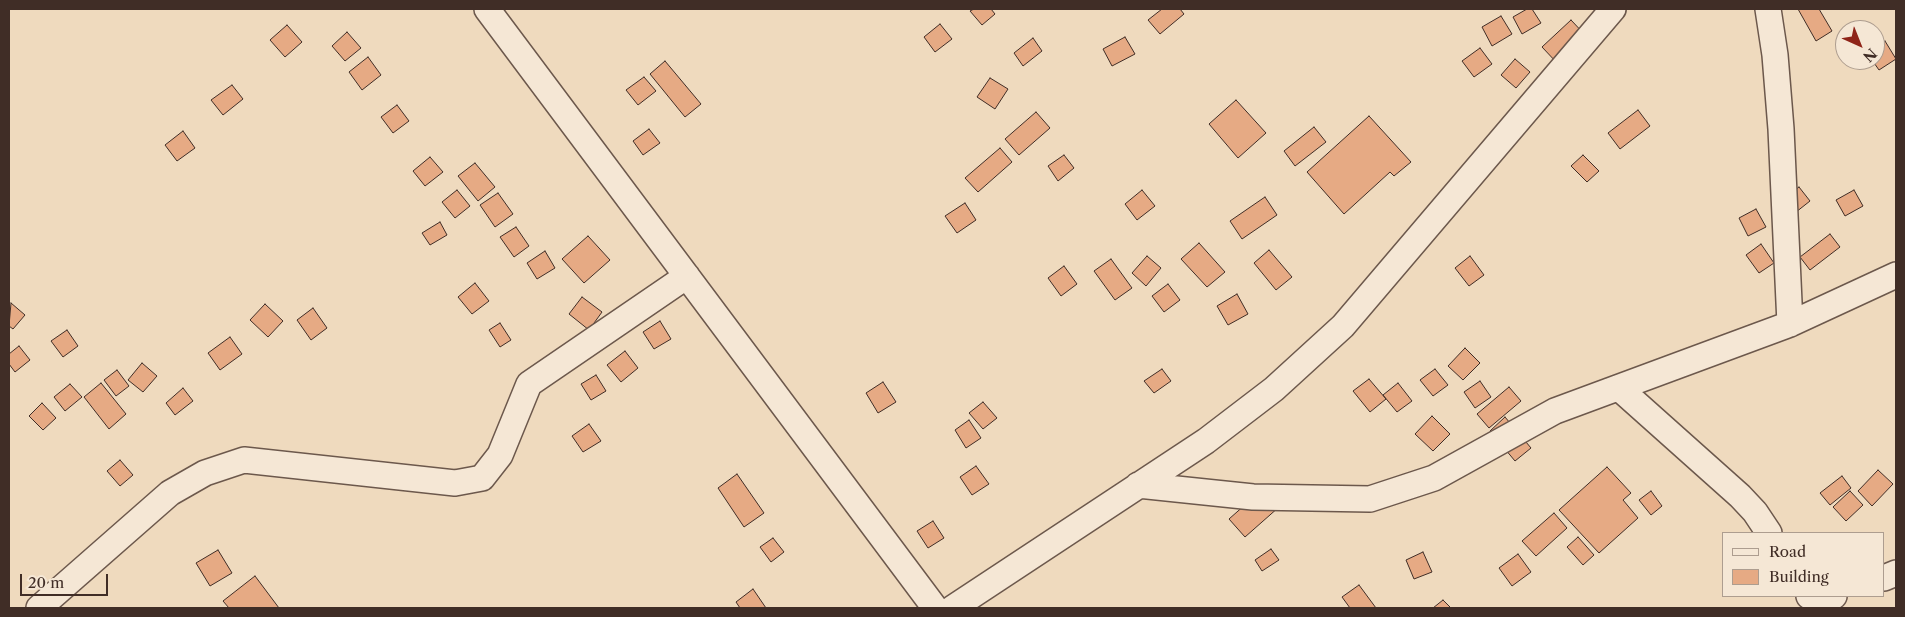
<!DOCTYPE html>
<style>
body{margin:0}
#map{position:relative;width:1905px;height:617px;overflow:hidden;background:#efdabe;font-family:"Libre Caslon Text",serif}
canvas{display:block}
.frame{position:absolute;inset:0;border:10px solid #402d26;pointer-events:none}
.legend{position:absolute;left:1722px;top:532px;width:162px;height:65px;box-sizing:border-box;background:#f5e7d5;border:1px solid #ad9d8f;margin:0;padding:6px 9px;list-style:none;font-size:15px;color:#402d26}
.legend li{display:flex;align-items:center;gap:10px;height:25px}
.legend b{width:25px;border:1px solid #ad9d8f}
.north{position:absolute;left:1835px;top:20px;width:50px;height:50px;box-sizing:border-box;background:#f5e7d5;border:1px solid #ad9d8f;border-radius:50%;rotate:136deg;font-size:14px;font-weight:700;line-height:20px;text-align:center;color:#402d26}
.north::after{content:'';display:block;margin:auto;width:18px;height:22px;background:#8f2418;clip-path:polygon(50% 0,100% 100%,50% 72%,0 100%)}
.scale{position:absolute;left:20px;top:574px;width:88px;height:22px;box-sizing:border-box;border:2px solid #402d26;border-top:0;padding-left:6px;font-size:15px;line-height:18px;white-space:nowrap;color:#402d26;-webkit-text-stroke:4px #f5e7d5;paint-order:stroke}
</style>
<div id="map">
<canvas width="1905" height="617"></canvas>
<div class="frame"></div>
<ul class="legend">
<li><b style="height:6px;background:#f5e7d5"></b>Road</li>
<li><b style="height:14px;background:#e6aa84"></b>Building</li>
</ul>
<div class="north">N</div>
<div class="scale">20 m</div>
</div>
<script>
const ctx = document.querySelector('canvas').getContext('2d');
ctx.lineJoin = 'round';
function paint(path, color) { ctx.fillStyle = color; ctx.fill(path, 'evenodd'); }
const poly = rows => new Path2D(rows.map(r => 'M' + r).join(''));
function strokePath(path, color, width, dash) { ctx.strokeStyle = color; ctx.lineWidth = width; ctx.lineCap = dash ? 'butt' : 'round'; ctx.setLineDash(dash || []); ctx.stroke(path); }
const building = poly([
 [974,9,991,9,995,14,982,25,970,11,974,9],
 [1162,9,1180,9,1184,14,1160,34,1148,20,1162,9],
 [1527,9,1532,9,1541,23,1522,34,1513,17,1527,9],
 [1798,9,1819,9,1832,31,1816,41,1798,9],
 [1501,16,1512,34,1492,46,1482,27,1501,16],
 [1571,20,1587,37,1558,64,1542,47,1571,20],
 [940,24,952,39,935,52,924,37,940,24],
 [287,25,302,42,285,57,270,40,287,25],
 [347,32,361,48,345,61,332,46,347,32],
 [1125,37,1135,54,1112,66,1103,49,1125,37],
 [1033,38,1042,51,1023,66,1014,53,1033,38],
 [1885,41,1896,59,1879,70,1872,60,1875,60,1875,48,1885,41],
 [1480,48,1492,64,1474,77,1462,61,1480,48],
 [368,57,381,75,362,90,349,72,368,57],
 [1515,59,1530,72,1516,88,1501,75,1515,59],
 [665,61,701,104,685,117,650,74,665,61],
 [644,77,656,91,638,105,626,90,644,77],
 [990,78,1008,89,995,109,977,97,990,78],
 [232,85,243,99,223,115,211,100,232,85],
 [1236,100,1266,133,1238,158,1209,124,1236,100],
 [397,105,409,121,393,133,381,117,397,105],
 [1638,110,1650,126,1620,149,1608,133,1638,110],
 [1036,112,1050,128,1019,155,1005,139,1036,112],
 [1369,116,1411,162,1394,176,1390,172,1344,214,1307,172,1369,116],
 [1314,127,1326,142,1295,166,1284,151,1314,127],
 [649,129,660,143,643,155,633,141,649,129],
 [183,131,195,148,177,161,165,145,183,131],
 [1000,148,1012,162,978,192,965,178,1000,148],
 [1064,155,1074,168,1058,181,1048,166,1064,155],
 [1583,155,1599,171,1587,182,1571,166,1583,155],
 [430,157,443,172,425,186,413,171,430,157],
 [475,163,495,187,478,201,458,176,475,163],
 [1799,187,1810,201,1791,216,1780,202,1799,187],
 [457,190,470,206,455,218,442,202,457,190],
 [1142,190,1155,206,1137,220,1125,204,1142,190],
 [1854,190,1863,206,1845,216,1836,200,1854,190],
 [498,193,513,214,495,227,480,205,498,193],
 [1265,197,1277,215,1242,239,1230,221,1265,197],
 [965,203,976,220,957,233,945,216,965,203],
 [1756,209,1766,227,1748,236,1739,218,1756,209],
 [440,222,447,235,430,245,422,233,440,222],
 [516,227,529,246,514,257,500,237,516,227],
 [1830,234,1840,247,1810,270,1800,257,1830,234],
 [588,236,610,260,584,283,562,259,588,236],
 [1199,243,1225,272,1207,287,1181,259,1199,243],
 [1761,244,1774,263,1759,273,1746,255,1761,244],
 [1269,250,1292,277,1276,290,1254,263,1269,250],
 [545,251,555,268,537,279,527,263,545,251],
 [1147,256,1161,268,1146,286,1132,273,1147,256],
 [1470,256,1484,275,1469,286,1455,268,1470,256],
 [1111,259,1132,288,1115,300,1094,271,1111,259],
 [1064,266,1077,284,1061,296,1048,278,1064,266],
 [475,283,489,301,472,314,458,297,475,283],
 [1168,284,1180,300,1164,312,1152,296,1168,284],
 [1237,294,1248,314,1228,325,1217,306,1237,294],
 [582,297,602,312,589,330,569,314,582,297],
 [11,303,25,315,13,329,9,326,11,303],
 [265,304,283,321,268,337,250,320,265,304],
 [313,308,327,328,311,340,297,320,313,308],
 [660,321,671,339,654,349,643,332,660,321],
 [500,323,511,340,500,347,489,330,500,323],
 [67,330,78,346,63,357,51,341,67,330],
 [230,337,242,354,220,370,208,353,230,337],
 [19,346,30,360,15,372,9,364,9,354,19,346],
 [1465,348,1480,363,1463,380,1448,366,1465,348],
 [625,351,638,368,621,382,607,365,625,351],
 [142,363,157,376,143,392,128,380,142,363],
 [1162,369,1171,381,1154,393,1144,381,1162,369],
 [1435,369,1448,385,1433,396,1420,380,1435,369],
 [117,370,129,386,116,396,104,380,117,370],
 [596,375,606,391,591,400,581,384,596,375],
 [1369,379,1386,399,1370,412,1353,391,1369,379],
 [1480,381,1491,397,1475,408,1464,392,1480,381],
 [883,382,896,402,878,413,866,393,883,382],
 [101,383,126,414,109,429,84,397,101,383],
 [1398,383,1412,401,1397,412,1383,395,1398,383],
 [70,384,82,397,65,411,54,397,70,384],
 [1509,387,1521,401,1489,428,1477,414,1509,387],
 [183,388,193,401,175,415,166,403,183,388],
 [983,402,997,418,983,429,969,413,983,402],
 [42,403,56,418,43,430,29,416,42,403],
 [1432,416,1450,434,1433,451,1415,434,1432,416],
 [1505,417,1531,448,1515,461,1490,431,1505,417],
 [969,420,981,438,966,448,955,430,969,420],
 [589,424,601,441,583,452,572,436,589,424],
 [120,460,133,475,120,486,107,471,120,460],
 [976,466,989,484,972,495,960,477,976,466],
 [1607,467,1631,493,1623,500,1638,518,1599,553,1559,510,1607,467],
 [1878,470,1893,484,1872,506,1858,491,1878,470],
 [737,474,764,513,744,527,718,488,737,474],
 [1842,476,1851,488,1830,505,1820,493,1842,476],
 [1263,489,1279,507,1245,537,1229,519,1263,489],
 [1651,491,1662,506,1651,515,1639,500,1651,491],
 [1850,491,1863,505,1846,521,1833,507,1850,491],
 [1554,513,1567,528,1536,556,1522,541,1554,513],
 [933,521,944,538,928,548,917,531,933,521],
 [1578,537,1594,555,1583,565,1567,547,1578,537],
 [773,538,784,552,771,562,760,547,773,538],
 [1271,549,1279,560,1262,571,1255,560,1271,549],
 [218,550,232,573,210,586,196,563,218,550],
 [1423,552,1432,572,1414,579,1406,560,1423,552],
 [1518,554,1531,572,1512,586,1499,568,1518,554],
 [255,576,279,608,229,608,223,601,255,576],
 [1359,585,1376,608,1350,608,1342,597,1359,585],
 [753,589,766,608,740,608,736,602,753,589],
 [1443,600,1451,608,1433,608,1443,600]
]);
paint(building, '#e6aa84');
strokePath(building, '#402d26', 1);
const street = poly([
 [487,9,935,608],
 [1768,9,1775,55,1781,129,1790,324],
 [1619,388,1740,496,1755,512,1769,533],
 [1138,485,1253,497,1370,499,1434,478,1555,411,1790,324,1896,275],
 [1884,578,1896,573],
 [1809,596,1818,602,1834,596],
 [39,608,170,493,205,473,244,460,455,483,482,478,500,455,529,384,687,276],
 [953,608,1206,441,1274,389,1343,326,1613,9]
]);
strokePath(street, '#6c584c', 28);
strokePath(street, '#f5e7d5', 25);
</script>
